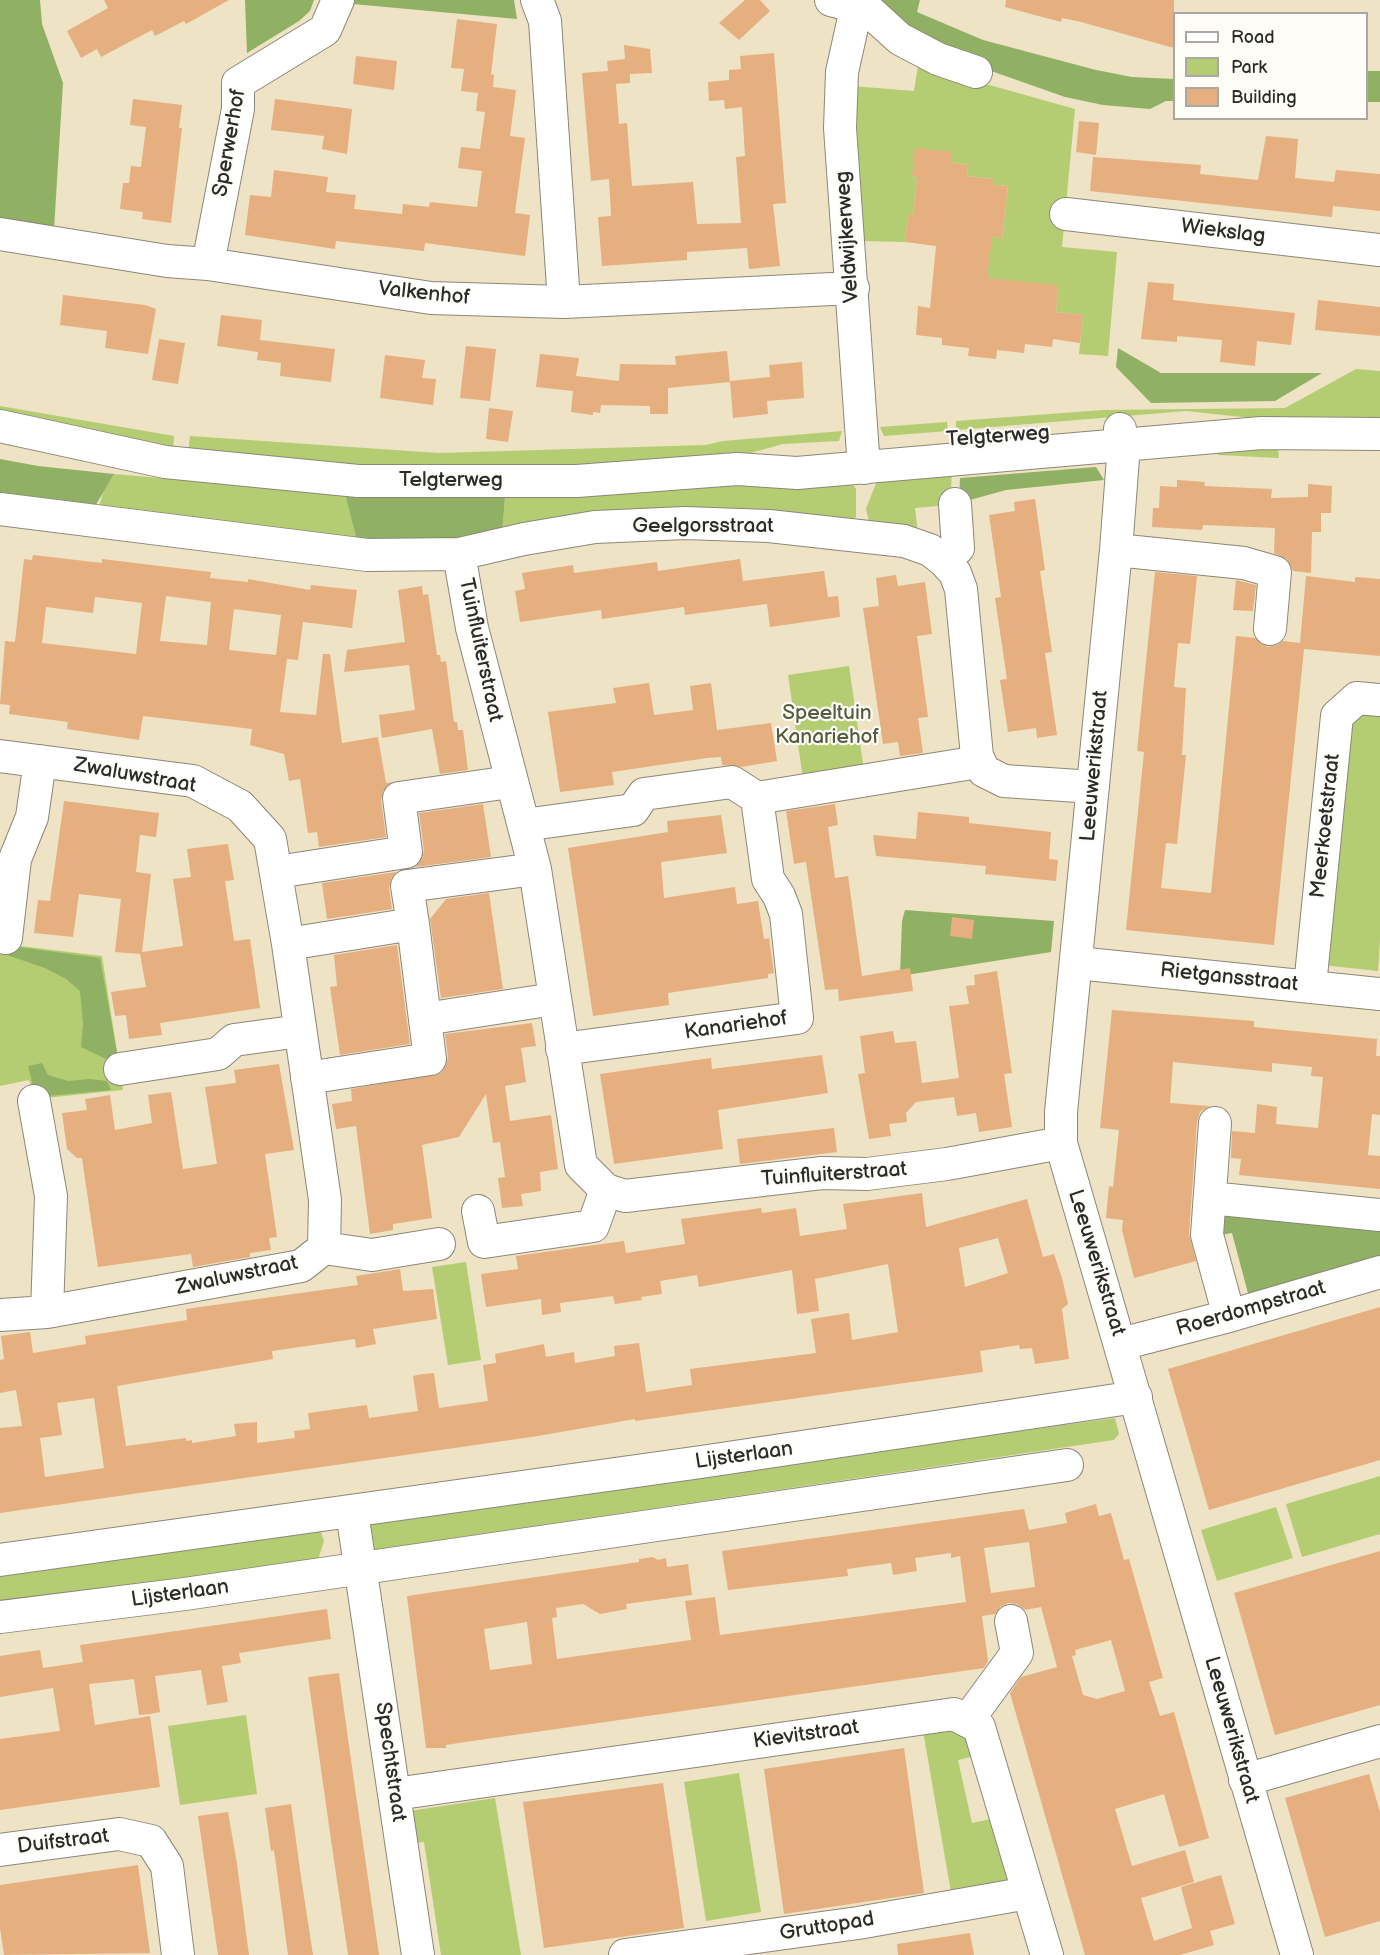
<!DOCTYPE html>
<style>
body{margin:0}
#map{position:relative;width:1380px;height:1955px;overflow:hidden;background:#eee3c4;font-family:"Balsamiq Sans",sans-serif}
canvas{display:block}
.legend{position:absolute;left:1173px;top:12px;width:195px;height:108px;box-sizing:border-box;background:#fdfcf7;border:2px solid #a9a8a5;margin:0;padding:8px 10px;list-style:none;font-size:18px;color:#2b2b2b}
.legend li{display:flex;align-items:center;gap:12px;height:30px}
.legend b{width:30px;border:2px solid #a9a8a5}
</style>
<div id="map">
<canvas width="1380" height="1955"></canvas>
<ul class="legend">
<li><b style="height:8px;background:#fff"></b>Road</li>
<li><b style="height:16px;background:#b5cd72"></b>Park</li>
<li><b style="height:16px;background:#e5af80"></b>Building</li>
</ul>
</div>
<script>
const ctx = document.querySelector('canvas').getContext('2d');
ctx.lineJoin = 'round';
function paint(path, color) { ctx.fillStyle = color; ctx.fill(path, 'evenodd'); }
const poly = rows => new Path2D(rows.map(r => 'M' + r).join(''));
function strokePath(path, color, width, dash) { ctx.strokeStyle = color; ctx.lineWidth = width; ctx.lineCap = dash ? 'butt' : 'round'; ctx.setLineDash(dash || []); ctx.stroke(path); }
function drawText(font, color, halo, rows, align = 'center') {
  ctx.font = font + ' "Balsamiq Sans",sans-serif'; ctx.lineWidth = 4.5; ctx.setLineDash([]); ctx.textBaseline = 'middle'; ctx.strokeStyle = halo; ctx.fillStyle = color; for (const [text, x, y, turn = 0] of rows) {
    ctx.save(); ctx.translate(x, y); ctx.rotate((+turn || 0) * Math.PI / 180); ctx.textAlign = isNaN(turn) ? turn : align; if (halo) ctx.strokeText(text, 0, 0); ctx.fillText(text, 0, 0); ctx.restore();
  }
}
paint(poly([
 [918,65,1075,109,1062,247,1117,252,1108,356,1079,354,1083,315,1056,312,1058,289,987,278,985,236,1002,238,1008,186,994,185,994,179,967,176,968,165,951,163,912,176,917,177,913,215,908,215,905,242,860,241,852,86,914,91],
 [1356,369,1380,371,1380,423,1261,419,1186,411,956,430,956,421,1103,410,1285,408],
 [0,406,174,436,173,451,0,415],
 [947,422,948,431,884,436,880,427],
 [842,431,839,441,783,444,726,460,557,469,331,467,188,454,190,436,439,453,705,445,723,441],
 [1218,449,1278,449,1279,458,1218,455],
 [952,471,950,505,915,508,918,534,870,526,866,509,878,478],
 [114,474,345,494,358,545,97,513,104,490],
 [849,480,856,489,856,517,849,524,502,534,505,497,614,494,725,485,804,485],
 [849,666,865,777,804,786,788,675],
 [1350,713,1380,716,1380,940,1378,971,1322,965],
 [0,938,12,945,102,956,123,1090,35,1099,29,1080,0,1086],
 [466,1262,481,1360,448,1365,432,1267],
 [1115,1418,1119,1434,1114,1440,372,1550,369,1519],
 [1380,1476,1380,1534,1302,1557,1286,1504],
 [1276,1507,1293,1558,1217,1581,1201,1530],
 [319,1526,324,1541,318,1560,0,1605,0,1569],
 [246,1715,257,1794,180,1805,168,1726],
 [950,1726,969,1735,975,1756,958,1760,972,1823,995,1818,1010,1879,1004,1890,952,1898,923,1731],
 [739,1773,761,1912,706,1921,684,1782],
 [495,1798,521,1955,441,1955,424,1842,408,1844,403,1812]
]), '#b5cd72');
paint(poly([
 [0,0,40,0,42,24,63,83,54,229,0,219],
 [245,0,314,0,310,11,299,21,247,53],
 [343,0,514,0,517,19,342,3],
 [871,0,920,0,917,12,983,40,1096,70,1132,77,1174,79,1174,101,1166,101,1150,109,1103,105,1065,97,926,48],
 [1366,71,1380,71,1380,102,1367,102],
 [1118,348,1161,373,1322,373,1275,401,1151,403,1116,367],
 [0,459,38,466,114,474,94,508,21,500,0,494],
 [1096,467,1104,480,1006,490,959,503,960,478],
 [345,494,505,497,502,534,447,543,358,545],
 [905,910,1054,921,1051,952,900,976,902,921],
 [11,946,100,958,118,1058,108,1060,81,1047,83,1024,80,991,66,979,45,968,7,955],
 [42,1063,48,1075,68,1081,90,1079,107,1081,111,1090,36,1097,28,1066],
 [1216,1207,1380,1223,1380,1260,1249,1297,1232,1233,1216,1236]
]), '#90b064');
paint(poly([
 [104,0,229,0,186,24,184,21,155,36,152,30,101,57,97,49,81,58,67,31,108,8],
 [745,0,760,0,770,11,739,40,719,23],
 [1006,0,1174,0,1174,48,1081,22,1062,18,1061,22,1005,7],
 [457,19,497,24,491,74,494,75,493,87,516,90,510,136,525,138,515,213,530,215,525,256,425,243,424,251,336,241,335,249,245,235,250,195,271,197,274,170,328,177,326,192,356,195,354,209,402,214,403,204,429,207,430,202,477,207,482,171,458,168,461,147,480,149,485,112,476,111,478,93,461,91,464,69,451,68],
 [624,45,650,49,652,73,630,74,630,83,616,84,619,124,627,123,632,186,693,182,697,224,741,223,736,157,745,156,742,107,725,109,724,100,709,101,708,82,729,80,729,70,741,69,740,56,774,53,786,203,773,204,780,266,749,269,747,248,687,252,687,260,602,266,598,217,611,216,609,179,591,181,582,73,608,71,607,61,625,59],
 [356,56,397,61,394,90,353,84],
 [133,99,182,105,179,128,182,128,171,223,142,219,143,212,120,209,123,183,129,183,131,166,141,167,146,127,130,125],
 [275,99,352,109,347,154,322,149,324,136,271,130],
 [1079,121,1099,123,1096,155,1076,152],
 [1266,136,1298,139,1295,178,1334,182,1336,170,1380,174,1380,211,1333,206,1332,217,1090,191,1093,157,1201,165,1200,174,1258,180],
 [915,148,952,152,951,163,968,165,967,176,994,179,994,185,1008,186,1002,238,992,237,987,278,1056,285,1058,289,1056,312,1083,315,1080,343,1053,339,1052,347,1025,344,1024,353,997,350,996,359,968,356,969,348,942,345,942,338,916,335,918,306,930,308,936,246,905,242,908,214,913,215,917,177,912,176],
 [1148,282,1174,284,1173,300,1295,313,1291,345,1257,341,1255,366,1220,362,1222,340,1177,336,1177,342,1141,339],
 [63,295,145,305,156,309,148,354,105,348,107,331,60,325],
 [1318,300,1380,307,1380,336,1315,330],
 [221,315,262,320,260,340,335,349,331,382,280,376,281,363,257,360,258,352,217,346],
 [159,339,185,343,178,384,152,380],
 [466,346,496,349,490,401,460,398],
 [727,351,730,382,668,388,668,414,650,414,650,406,601,405,600,413,593,412,593,415,571,412,573,391,536,387,540,354,579,358,576,376,619,381,620,364,676,365,675,356],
 [385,355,425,360,422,378,436,379,433,405,380,398],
 [802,362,804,398,767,401,768,414,733,418,730,381,770,377,769,365],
 [489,408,513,411,508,442,486,439],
 [1177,480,1205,482,1204,486,1272,489,1271,498,1308,497,1308,484,1332,486,1331,513,1321,513,1321,532,1312,532,1311,573,1293,571,1287,559,1274,553,1275,528,1203,525,1202,530,1152,527,1153,508,1159,508,1160,486,1177,487],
 [1035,499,1045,570,1040,571,1052,652,1045,653,1057,735,1037,738,1036,728,1008,732,1000,680,1007,679,995,598,1001,597,989,515,1015,511,1014,502],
 [33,555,102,563,102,559,193,570,211,572,210,578,248,582,248,579,310,590,311,585,357,590,352,628,303,622,298,660,287,659,280,712,316,715,323,654,330,654,342,743,378,737,386,783,393,782,383,791,381,800,386,837,319,847,317,832,308,833,300,779,289,781,284,754,250,745,252,729,143,716,139,740,67,729,68,722,9,714,10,705,0,704,5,641,15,642,24,559,32,560],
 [166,596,211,602,207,645,160,641],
 [95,597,142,603,136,654,42,643,46,607,93,613],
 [234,609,281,615,276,655,229,650],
 [740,559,743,581,824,571,828,597,838,596,840,617,770,627,767,604,685,615,684,607,602,619,601,610,520,622,515,591,525,589,522,573,573,565,574,573,657,562,658,571],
 [1155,572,1197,576,1190,644,1178,643,1174,687,1186,688,1182,755,1186,755,1177,844,1166,843,1161,888,1211,893,1236,636,1255,638,1268,647,1277,645,1283,641,1300,643,1306,576,1355,582,1355,577,1380,579,1380,656,1304,649,1274,945,1126,930,1144,752,1137,751],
 [896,575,898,586,925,582,932,634,917,636,928,717,918,718,923,753,900,756,898,742,883,744,863,608,879,606,876,578],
 [1236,580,1256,585,1253,611,1233,610],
 [422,586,423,595,428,594,437,655,440,655,441,662,446,661,454,722,457,722,458,730,463,730,468,770,440,774,432,729,382,738,379,715,415,710,409,665,344,672,347,650,405,642,398,590],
 [649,683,654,715,693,710,690,686,711,683,717,730,771,723,777,761,741,767,722,765,721,757,707,758,612,772,614,785,560,792,548,712,616,703,613,688],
 [64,801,159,813,156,837,140,835,136,872,151,874,142,952,183,946,173,879,191,877,187,849,228,844,234,880,225,881,234,941,250,939,260,1008,160,1023,162,1035,129,1039,126,1015,115,1016,111,992,146,987,140,954,115,952,121,899,79,894,73,937,34,933,38,900,50,901],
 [483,804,491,857,416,867,422,859,424,850,419,813],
 [835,804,838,825,828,827,835,878,848,876,862,976,910,968,913,991,839,1001,838,989,825,990,806,862,794,864,786,811],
 [918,812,969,817,969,823,1051,832,1049,859,1058,860,1056,881,985,874,986,866,876,856,873,835,916,839],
 [721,815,727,853,661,862,664,898,735,887,737,904,758,901,764,939,769,938,774,973,768,974,768,978,668,993,669,1005,593,1016,568,848,668,832,667,821],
 [396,872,391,879,389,888,392,909,327,919,322,883],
 [489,893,503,989,441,998,430,919,446,899],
 [952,917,974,920,972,939,950,936],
 [397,945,410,1044,340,1055,330,987,337,986,334,955],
 [997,971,1012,1073,1004,1074,1012,1127,979,1132,976,1113,957,1116,954,1097,916,1102,906,1113,907,1122,889,1124,891,1136,869,1139,858,1074,865,1073,860,1036,893,1031,895,1043,916,1041,922,1083,959,1078,949,1006,969,1004,966,986,975,985,974,975],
 [1112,1010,1254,1021,1254,1027,1377,1039,1376,1056,1380,1056,1380,1115,1372,1114,1368,1155,1380,1156,1380,1189,1239,1175,1241,1159,1231,1158,1232,1131,1255,1133,1257,1104,1277,1107,1276,1124,1318,1128,1323,1077,1311,1076,1312,1067,1272,1063,1272,1072,1173,1062,1170,1103,1209,1106,1200,1112,1197,1122,1189,1234,1196,1261,1134,1278,1122,1230,1123,1220,1106,1218,1109,1186,1113,1187,1119,1130,1100,1128],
 [532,1023,536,1046,521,1048,526,1082,505,1086,510,1121,551,1115,558,1169,540,1172,541,1191,521,1194,523,1206,502,1208,498,1178,505,1177,500,1142,493,1143,486,1094,459,1137,422,1145,432,1218,393,1224,393,1230,370,1234,356,1126,336,1129,332,1104,352,1101,351,1089,441,1073,446,1066,448,1057,445,1034],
 [822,1055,828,1093,718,1110,723,1149,614,1164,600,1074,711,1058,712,1069],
 [279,1064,294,1150,265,1154,277,1237,269,1238,271,1250,250,1253,250,1257,193,1267,191,1254,98,1267,82,1158,77,1158,67,1149,62,1113,87,1110,85,1099,110,1095,115,1130,152,1123,148,1095,171,1092,183,1169,217,1164,205,1087,236,1083,234,1070],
 [834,1128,837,1152,740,1164,737,1139],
 [922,1193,926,1227,1027,1199,1043,1257,1054,1254,1062,1278,1068,1304,1062,1309,1069,1359,1035,1364,1032,1348,1020,1349,1019,1345,980,1351,983,1372,635,1421,635,1419,538,1436,0,1513,0,1428,22,1426,16,1390,0,1393,0,1360,4,1359,1,1336,30,1332,33,1353,86,1344,85,1336,187,1320,186,1309,358,1285,356,1276,400,1269,403,1291,433,1289,437,1319,373,1329,376,1344,356,1348,355,1339,272,1351,273,1359,117,1386,126,1446,186,1438,186,1441,192,1440,192,1443,236,1436,234,1424,257,1422,257,1443,295,1438,294,1431,310,1429,308,1413,367,1405,369,1418,418,1411,413,1376,423,1374,434,1373,439,1408,488,1401,483,1365,496,1363,495,1354,544,1344,546,1357,574,1352,575,1363,615,1356,614,1346,639,1343,646,1392,692,1385,690,1369,816,1353,811,1319,849,1313,852,1340,898,1332,888,1264,815,1279,819,1311,797,1314,792,1270,699,1287,697,1275,660,1281,662,1294,641,1297,642,1300,615,1304,613,1296,560,1303,561,1312,542,1315,541,1299,486,1307,481,1274,518,1269,516,1256,624,1241,626,1253,685,1244,681,1219,747,1210,761,1208,762,1213,796,1208,800,1236,847,1229,843,1204],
 [998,1238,1008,1273,965,1287,959,1248],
 [94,1398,104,1468,45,1477,40,1438,62,1435,57,1403],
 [1380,1307,1380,1460,1209,1510,1168,1369],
 [1096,1504,1099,1516,1111,1513,1124,1560,1129,1559,1163,1678,1149,1682,1160,1716,1174,1712,1209,1838,1179,1847,1164,1794,1115,1809,1132,1866,1185,1850,1194,1882,1141,1898,1154,1941,1192,1928,1181,1887,1221,1875,1235,1924,1210,1931,1214,1945,1180,1955,1085,1955,1010,1693,1021,1677,1057,1667,1041,1607,1025,1610,1017,1604,1008,1603,1000,1607,995,1614,982,1616,988,1661,984,1668,472,1741,446,1745,446,1748,426,1748,407,1596,639,1562,639,1559,653,1557,658,1560,666,1558,667,1567,688,1564,692,1595,626,1604,627,1609,600,1614,583,1604,556,1608,557,1617,552,1618,557,1659,691,1640,685,1601,715,1597,720,1635,966,1602,960,1556,951,1558,951,1553,915,1558,917,1571,893,1575,891,1563,847,1569,848,1576,728,1590,722,1551,1024,1509,1029,1530,1067,1523,1065,1513],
 [1029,1542,1035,1587,991,1593,984,1548],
 [527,1622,532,1664,490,1670,484,1629],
 [1111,1640,1125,1691,1097,1699,1083,1695,1072,1656,1076,1655,1075,1650],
 [1380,1551,1380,1705,1275,1735,1234,1593],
 [327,1609,331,1639,239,1653,241,1663,222,1666,228,1702,207,1705,201,1670,155,1676,160,1712,150,1714,139,1715,134,1679,89,1684,95,1725,150,1716,160,1787,0,1810,0,1739,60,1731,53,1688,0,1697,0,1656,40,1650,43,1668,83,1662,80,1645],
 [339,1673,350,1753,379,1955,348,1955,331,1840,308,1677],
 [904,1748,924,1893,784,1914,764,1769],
 [1369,1774,1380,1812,1380,1921,1325,1937,1285,1798],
 [663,1783,684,1928,544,1948,523,1802],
 [291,1804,301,1877,313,1955,288,1955,274,1850,271,1851,265,1808],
 [228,1812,237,1864,249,1955,218,1955,198,1816],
 [138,1865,150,1953,4,1955,0,1928,0,1885],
 [970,1933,974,1955,898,1955,897,1944]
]), '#e5af80');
const minor = poly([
 [537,0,545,21,564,302],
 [831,0,868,10,900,39,938,59,976,72],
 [858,0,842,72,840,128,864,468],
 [1066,214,1380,250],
 [0,234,167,261,208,264,431,298,564,302,853,288],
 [208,264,238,109,238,83,325,30,338,0],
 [0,426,165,462,358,481,577,481,737,469,797,473,1261,433,1380,434],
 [1120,429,1123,458,1116,550,1061,1112,1061,1143,1297,1955],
 [0,509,367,555,459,554,524,539,595,527,685,523,769,526,904,541,930,550,944,561,955,573,961,589,977,756,984,771,1004,781,1093,787],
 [1116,550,1244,563,1275,572,1270,629],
 [459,554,472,628,535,869,581,1165,606,1190,625,1196,822,1173,867,1174,947,1164,1061,1143],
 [944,561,958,548,955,504],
 [0,756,193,781,240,806,270,839,288,944,325,1200,324,1248,301,1266,47,1312,0,1315],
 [757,798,966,764,977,756],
 [524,825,633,810,644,794,732,782,757,798,768,879,779,896,786,914,797,1018,562,1049],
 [277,872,406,852,399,798,510,782],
 [6,938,15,859,32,817,40,761],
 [288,944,413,924,407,886,535,869],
 [1077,963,1380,994],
 [1310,986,1337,716,1357,698,1380,700],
 [425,1019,554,999],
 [120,1069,218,1054,234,1040,300,1031],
 [307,1078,430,1059,413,924],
 [34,1101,51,1196,47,1312],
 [1215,1123,1207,1235,1229,1316],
 [1220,1199,1380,1215],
 [478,1211,484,1242,593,1226,606,1190],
 [324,1248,372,1255,439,1244],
 [1121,1344,1229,1316,1380,1272],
 [352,1512,418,1955],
 [0,1560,701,1462,1136,1397],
 [0,1617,185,1594,1067,1465],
 [967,1721,1017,1653,1011,1621],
 [1245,1780,1380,1741],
 [395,1794,954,1714,979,1727,1047,1955],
 [0,1850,119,1834,151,1841,167,1866,178,1955],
 [625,1955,858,1923,1028,1893]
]);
strokePath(minor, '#8c8778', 34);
strokePath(minor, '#fff', 32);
drawText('21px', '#2b2b2b', '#fdfcf7', [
 ["Sperwerhof",230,143,-80],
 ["Wiekslag",1223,232,7],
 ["Veldwijkerweg",848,237,-94],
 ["Valkenhof",424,294,6],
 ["Telgterweg",998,437,-4],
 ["Telgterweg",451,481],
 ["Geelgorsstraat",703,527],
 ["Tuinfluiterstraat",480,650,78],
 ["Leeuwerikstraat",1095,766,-85],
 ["Zwaluwstraat",135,776,10],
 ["Meerkoetstraat",1326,826,-84],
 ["Rietgansstraat",1229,978,6],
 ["Kanariehof",736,1026,-8],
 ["Tuinfluiterstraat",834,1175,-4],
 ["Leeuwerikstraat",1096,1263,73],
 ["Zwaluwstraat",237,1276,-12],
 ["Roerdompstraat",1251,1309,-16],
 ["Lijsterlaan",744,1456,-8],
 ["Lijsterlaan",180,1594,-8],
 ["Leeuwerikstraat",1231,1730,74],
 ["Kievitstraat",806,1735,-8],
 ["Spechtstraat",390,1762,82],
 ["Duifstraat",63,1842,-7],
 ["Gruttopad",827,1927,-9]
]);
drawText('21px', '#545c40', '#fdfcf7', [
 ["Speeltuin",827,714],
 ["Kanariehof",827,738]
]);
</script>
